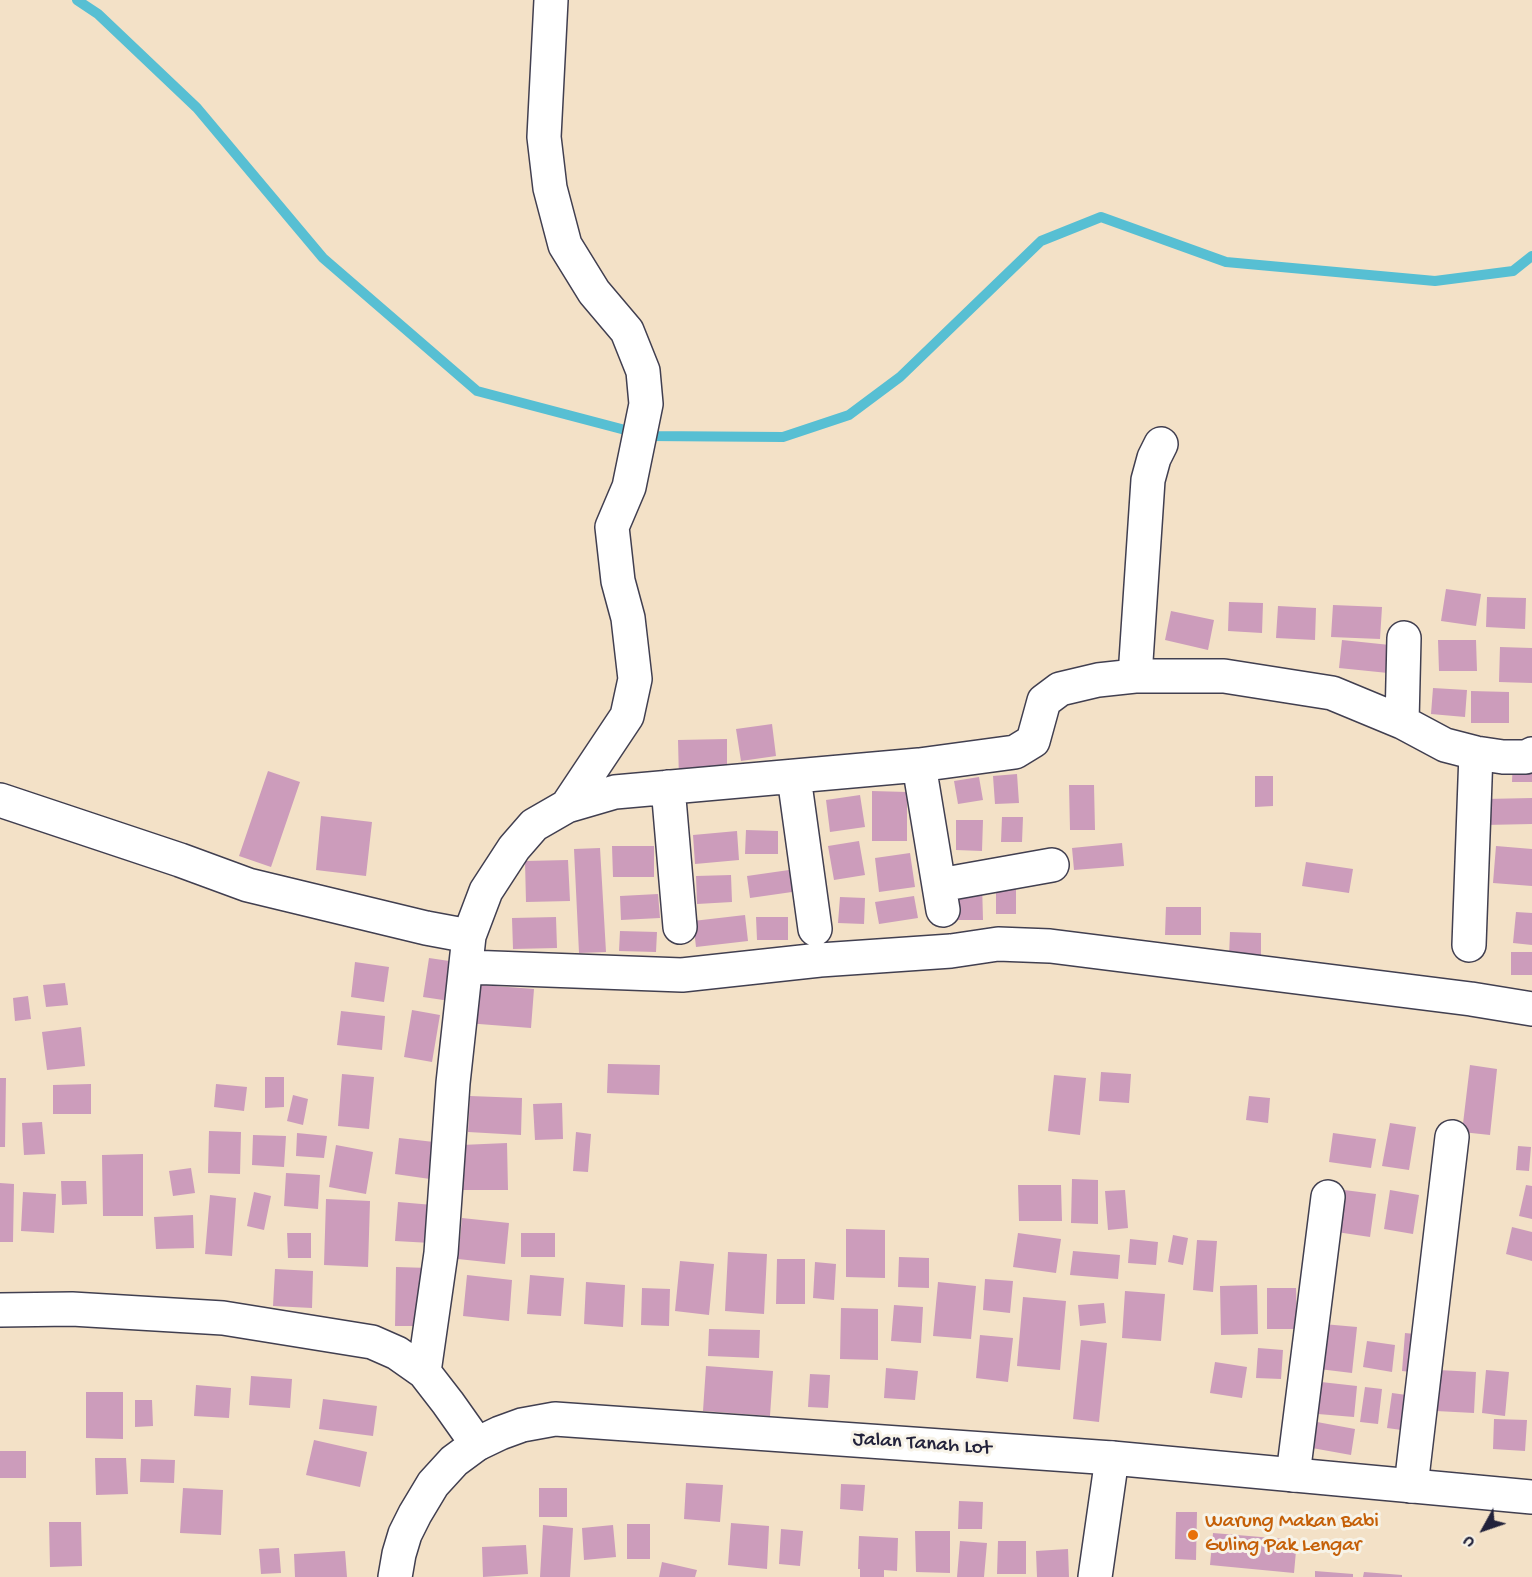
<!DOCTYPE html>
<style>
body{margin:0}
#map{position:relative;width:1532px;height:1577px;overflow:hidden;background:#f3e1c7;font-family:"Gochi Hand",sans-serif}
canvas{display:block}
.north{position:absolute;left:1454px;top:1499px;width:60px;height:60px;-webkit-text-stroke:4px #f7f3e8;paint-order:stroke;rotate:230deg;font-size:16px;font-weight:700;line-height:24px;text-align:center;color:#22223b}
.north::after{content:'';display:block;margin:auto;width:21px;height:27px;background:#22223b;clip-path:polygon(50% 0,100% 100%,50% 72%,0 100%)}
</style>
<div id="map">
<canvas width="1532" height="1577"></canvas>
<div class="north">U</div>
</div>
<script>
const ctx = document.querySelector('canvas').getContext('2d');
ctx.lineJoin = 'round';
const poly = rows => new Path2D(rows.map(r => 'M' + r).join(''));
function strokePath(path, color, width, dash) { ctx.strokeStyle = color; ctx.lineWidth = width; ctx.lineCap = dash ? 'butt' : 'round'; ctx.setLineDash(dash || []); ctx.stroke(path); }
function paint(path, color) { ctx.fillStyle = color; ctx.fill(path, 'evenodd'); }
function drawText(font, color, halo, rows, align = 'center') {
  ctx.font = font + ' "Gochi Hand",sans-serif'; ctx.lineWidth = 6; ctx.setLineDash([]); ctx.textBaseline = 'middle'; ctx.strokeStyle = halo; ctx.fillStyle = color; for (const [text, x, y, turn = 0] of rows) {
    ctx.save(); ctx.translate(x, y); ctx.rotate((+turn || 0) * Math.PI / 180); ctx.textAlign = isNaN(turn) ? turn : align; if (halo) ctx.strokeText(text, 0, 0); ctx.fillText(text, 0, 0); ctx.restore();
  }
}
strokePath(poly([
 [77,0,98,14,197,108,323,258,477,391,648,436,783,437,849,415,900,377,1041,241,1101,217,1226,262,1435,281,1513,271,1532,256]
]), '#57bfd3', 10);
paint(poly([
 [1446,589,1481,594,1476,626,1441,621],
 [1487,597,1526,598,1525,629,1486,627],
 [1229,602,1263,603,1262,633,1228,631],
 [1333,605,1382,607,1380,639,1331,637],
 [1278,606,1316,608,1315,640,1276,638],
 [1171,611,1214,620,1208,650,1165,640],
 [1342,640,1390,645,1388,673,1339,668],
 [1438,640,1476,640,1477,671,1439,671],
 [1500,647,1532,648,1532,683,1499,682],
 [1433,688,1467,690,1465,717,1431,714],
 [1471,691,1509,692,1509,723,1471,723],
 [772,724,776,756,741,761,736,729],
 [727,739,727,780,679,780,678,740],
 [1513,758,1532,759,1532,782,1512,782],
 [268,771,300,782,271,867,239,856],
 [1017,774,1019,803,995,804,993,776],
 [1255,776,1273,776,1273,806,1255,807],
 [979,777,983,800,958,804,954,781],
 [1069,785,1094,785,1095,830,1070,830],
 [872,791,907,792,907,841,872,841],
 [860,795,865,827,830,832,826,800],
 [1532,798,1532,824,1485,825,1485,799],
 [321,816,372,822,366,876,316,870],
 [1002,817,1023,817,1022,842,1001,842],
 [956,820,983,820,982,851,956,850],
 [746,830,778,831,778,854,745,854],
 [737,831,739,860,695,864,693,835],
 [859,841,865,875,834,880,828,846],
 [1122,843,1124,866,1074,870,1072,848],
 [612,846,654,846,654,877,613,877],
 [1496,846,1532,849,1532,886,1493,883],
 [600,848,606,952,579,953,574,849],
 [910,853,915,887,879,892,875,858],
 [568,860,570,901,526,902,525,861],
 [1306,862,1353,869,1349,893,1302,886],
 [796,869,799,891,750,898,747,876],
 [731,875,732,902,697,904,696,876],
 [958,883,982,883,983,920,958,920],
 [996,883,1016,883,1016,914,996,914],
 [658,894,660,918,621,920,620,896],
 [914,896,918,918,879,924,875,902],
 [840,897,865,898,864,924,838,923],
 [1166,907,1201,907,1201,935,1165,935],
 [1516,912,1532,913,1532,945,1513,943],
 [745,915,748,941,696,947,693,921],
 [556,917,557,948,513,949,512,918],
 [756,917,788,917,788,940,757,940],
 [620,931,657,932,656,952,619,951],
 [1230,932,1261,933,1261,957,1229,956],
 [1511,952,1532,952,1532,975,1511,975],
 [429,958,456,962,450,1001,423,997],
 [355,962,389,967,384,1002,351,997],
 [65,983,68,1005,46,1007,43,985],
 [469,984,534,989,531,1028,466,1023],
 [28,996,31,1019,15,1021,13,998],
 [412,1010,440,1015,432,1062,404,1057],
 [341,1011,385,1016,382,1050,337,1045],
 [81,1027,85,1066,47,1070,42,1032],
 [608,1064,660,1065,659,1095,607,1093],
 [1470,1065,1497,1069,1490,1135,1462,1132],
 [1101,1072,1131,1074,1129,1103,1099,1101],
 [342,1074,374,1077,369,1129,338,1126],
 [1054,1075,1086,1078,1080,1135,1048,1131],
 [265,1077,284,1077,284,1107,265,1108],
 [0,1078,6,1078,5,1147,0,1147],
 [91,1084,91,1114,53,1114,53,1085],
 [216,1084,247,1087,244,1111,214,1107],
 [293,1095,308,1099,303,1125,287,1121],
 [470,1096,522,1098,521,1135,468,1132],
 [1249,1096,1270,1098,1268,1123,1246,1120],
 [562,1103,563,1139,535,1140,533,1104],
 [42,1122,45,1154,24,1155,22,1123],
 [1390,1123,1416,1127,1409,1170,1382,1166],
 [209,1131,241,1132,240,1174,208,1173],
 [576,1132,591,1134,588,1172,573,1171],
 [297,1133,327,1136,324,1158,296,1156],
 [1333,1133,1376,1139,1371,1168,1329,1162],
 [253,1135,286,1136,284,1167,252,1165],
 [399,1138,434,1142,430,1179,395,1174],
 [507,1143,508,1190,463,1190,461,1145],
 [336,1145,373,1152,366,1194,329,1187],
 [1518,1146,1531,1147,1529,1171,1516,1170],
 [143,1154,143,1216,103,1216,102,1155],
 [191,1168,195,1193,173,1196,169,1171],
 [286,1173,320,1175,318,1209,284,1206],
 [1072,1179,1098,1180,1098,1224,1071,1223],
 [61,1181,86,1181,87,1204,62,1205],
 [0,1183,14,1184,13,1242,0,1242],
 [1018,1185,1061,1185,1062,1221,1019,1221],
 [1526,1185,1532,1186,1532,1219,1519,1216],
 [1336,1189,1376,1194,1370,1237,1330,1231],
 [1125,1190,1128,1228,1108,1230,1105,1191],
 [1390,1190,1419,1195,1413,1234,1384,1229],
 [23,1192,56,1194,54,1233,21,1231],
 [254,1192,271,1196,264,1230,247,1226],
 [210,1195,236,1198,232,1256,205,1254],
 [326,1199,370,1201,368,1267,324,1265],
 [398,1202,433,1205,431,1243,395,1241],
 [193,1215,194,1248,156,1249,154,1217],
 [462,1218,509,1223,505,1264,458,1259],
 [1512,1227,1532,1232,1532,1261,1506,1254],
 [846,1229,885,1230,885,1278,846,1277],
 [287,1233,311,1233,311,1258,288,1258],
 [521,1233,555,1233,555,1257,521,1257],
 [1018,1233,1061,1239,1056,1273,1013,1267],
 [1173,1235,1188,1238,1183,1265,1168,1262],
 [1130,1239,1158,1242,1156,1265,1128,1263],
 [1197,1240,1217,1241,1213,1292,1193,1290],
 [1073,1251,1120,1255,1118,1279,1070,1275],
 [728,1252,767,1254,764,1314,725,1311],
 [899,1257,929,1258,929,1288,898,1287],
 [777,1259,805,1259,805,1304,776,1304],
 [680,1261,714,1264,709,1315,675,1311],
 [815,1262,836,1264,834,1300,813,1298],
 [396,1267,430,1268,430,1326,395,1326],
 [275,1269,313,1271,312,1308,273,1306],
 [467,1275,512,1280,509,1321,463,1316],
 [530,1275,564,1278,561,1316,527,1314],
 [985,1279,1013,1281,1010,1313,983,1310],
 [586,1282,625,1285,623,1327,584,1324],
 [938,1282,976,1286,971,1339,933,1336],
 [1257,1285,1258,1334,1221,1335,1220,1286],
 [642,1288,670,1289,669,1326,641,1325],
 [1267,1288,1296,1288,1297,1329,1267,1329],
 [1125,1291,1165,1294,1161,1341,1122,1338],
 [1023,1297,1066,1301,1060,1370,1017,1366],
 [1104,1303,1106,1323,1080,1326,1078,1305],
 [894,1305,923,1307,921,1343,891,1341],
 [841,1308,878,1309,878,1360,840,1359],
 [1323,1324,1357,1327,1352,1373,1319,1369],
 [709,1329,760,1330,759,1358,708,1356],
 [1405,1333,1424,1335,1420,1373,1402,1371],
 [980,1335,1013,1338,1008,1382,976,1378],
 [1081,1340,1107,1343,1099,1422,1073,1419],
 [1367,1341,1395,1345,1392,1372,1363,1367],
 [1258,1348,1283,1350,1281,1379,1256,1378],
 [1215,1362,1247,1367,1242,1398,1210,1393],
 [706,1366,773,1371,770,1416,703,1411],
 [886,1368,918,1371,915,1400,884,1398],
 [1438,1370,1476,1372,1474,1413,1436,1411],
 [1486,1370,1509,1372,1505,1416,1482,1413],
 [810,1374,830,1375,828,1408,808,1407],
 [251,1376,292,1379,290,1408,249,1405],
 [1321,1382,1357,1386,1354,1417,1318,1414],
 [196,1385,231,1388,229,1418,194,1416],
 [1365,1387,1382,1389,1378,1424,1360,1422],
 [86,1392,123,1392,123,1439,86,1438],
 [1392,1393,1414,1396,1409,1431,1387,1428],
 [323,1399,377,1406,373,1436,319,1429],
 [135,1400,152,1400,153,1426,135,1427],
 [1494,1419,1527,1420,1525,1451,1493,1449],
 [1317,1422,1355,1429,1351,1455,1312,1448],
 [314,1440,367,1452,360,1487,306,1475],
 [0,1451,26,1451,26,1478,0,1478],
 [95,1458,126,1458,128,1494,96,1495],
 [141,1459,175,1460,174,1483,140,1482],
 [686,1483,723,1485,720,1522,684,1519],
 [841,1484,865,1485,863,1511,840,1509],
 [183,1488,223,1490,221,1535,180,1533],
 [539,1488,567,1488,567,1517,539,1517],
 [959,1501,983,1502,982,1529,958,1529],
 [1176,1512,1197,1512,1196,1560,1175,1559],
 [49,1522,81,1522,82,1566,50,1567],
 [731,1523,769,1526,767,1569,728,1565],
 [627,1524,650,1524,650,1559,627,1559],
 [543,1525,573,1528,570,1577,540,1577],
 [613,1525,616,1557,584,1560,582,1528],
 [781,1529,803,1531,800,1566,779,1564],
 [915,1531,950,1531,950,1573,916,1572],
 [1213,1533,1297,1540,1294,1573,1210,1565],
 [859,1536,898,1538,897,1571,884,1570,884,1577,860,1577,860,1569,858,1569],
 [960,1541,987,1543,984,1577,957,1577],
 [998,1541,1026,1541,1026,1574,997,1574],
 [526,1545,528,1574,483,1577,482,1547],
 [279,1548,281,1573,261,1574,259,1549],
 [1068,1549,1069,1577,1037,1577,1036,1551],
 [345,1551,347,1577,295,1577,294,1554],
 [662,1562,697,1570,695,1577,659,1577],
 [1315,1571,1353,1574,1353,1577,1315,1577],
 [1364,1572,1402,1575,1402,1577,1363,1577]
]), '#cc9cbb');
const minor = poly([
 [551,0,544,137,550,188,565,245,594,292,627,331,643,371,646,404,629,487,612,527,618,581,628,618,635,679,627,716,567,806],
 [1135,676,1148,480,1154,458,1161,444],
 [1402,722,1404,638],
 [919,765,943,910],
 [794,777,815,929],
 [668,787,680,927],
 [0,800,180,860,248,885,426,928,469,936],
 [940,885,1052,865],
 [1469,945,1476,753],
 [467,967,682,975,820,960,951,951,998,944,1050,946,1471,999,1532,1009],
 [0,1310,72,1309,223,1318,372,1342,397,1353,424,1372,448,1403,477,1444],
 [424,1372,441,1253,453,1083,469,936,486,891,514,848,534,825,567,806,615,792,919,765,1015,752,1033,741,1044,701,1060,689,1098,680,1135,676,1224,676,1332,693,1402,722,1445,745,1476,753,1503,757,1526,757,1532,754],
 [1293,1475,1328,1197],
 [1411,1486,1452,1137],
 [1095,1577,1112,1458]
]);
const secondary = poly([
 [395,1577,399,1554,405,1534,415,1514,433,1484,454,1461,477,1444,500,1433,522,1425,555,1419,1112,1458,1532,1497]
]);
strokePath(minor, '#413f50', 36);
strokePath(secondary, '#413f50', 36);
strokePath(minor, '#fff', 33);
strokePath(secondary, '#fff', 33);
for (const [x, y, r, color] of [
 [1193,1535,6,"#e8710a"]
]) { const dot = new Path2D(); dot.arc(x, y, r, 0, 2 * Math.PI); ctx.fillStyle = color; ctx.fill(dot); strokePath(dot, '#f7f3e8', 2); }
drawText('21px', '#22223b', '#f7f3e8', [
 ["Jalan Tanah Lot",922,1445,4]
]);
drawText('21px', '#c56008', '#f7f3e8', [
 ["Warung Makan Babi",1205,1523],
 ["Guling Pak Lengar",1205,1547]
], 'left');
</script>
